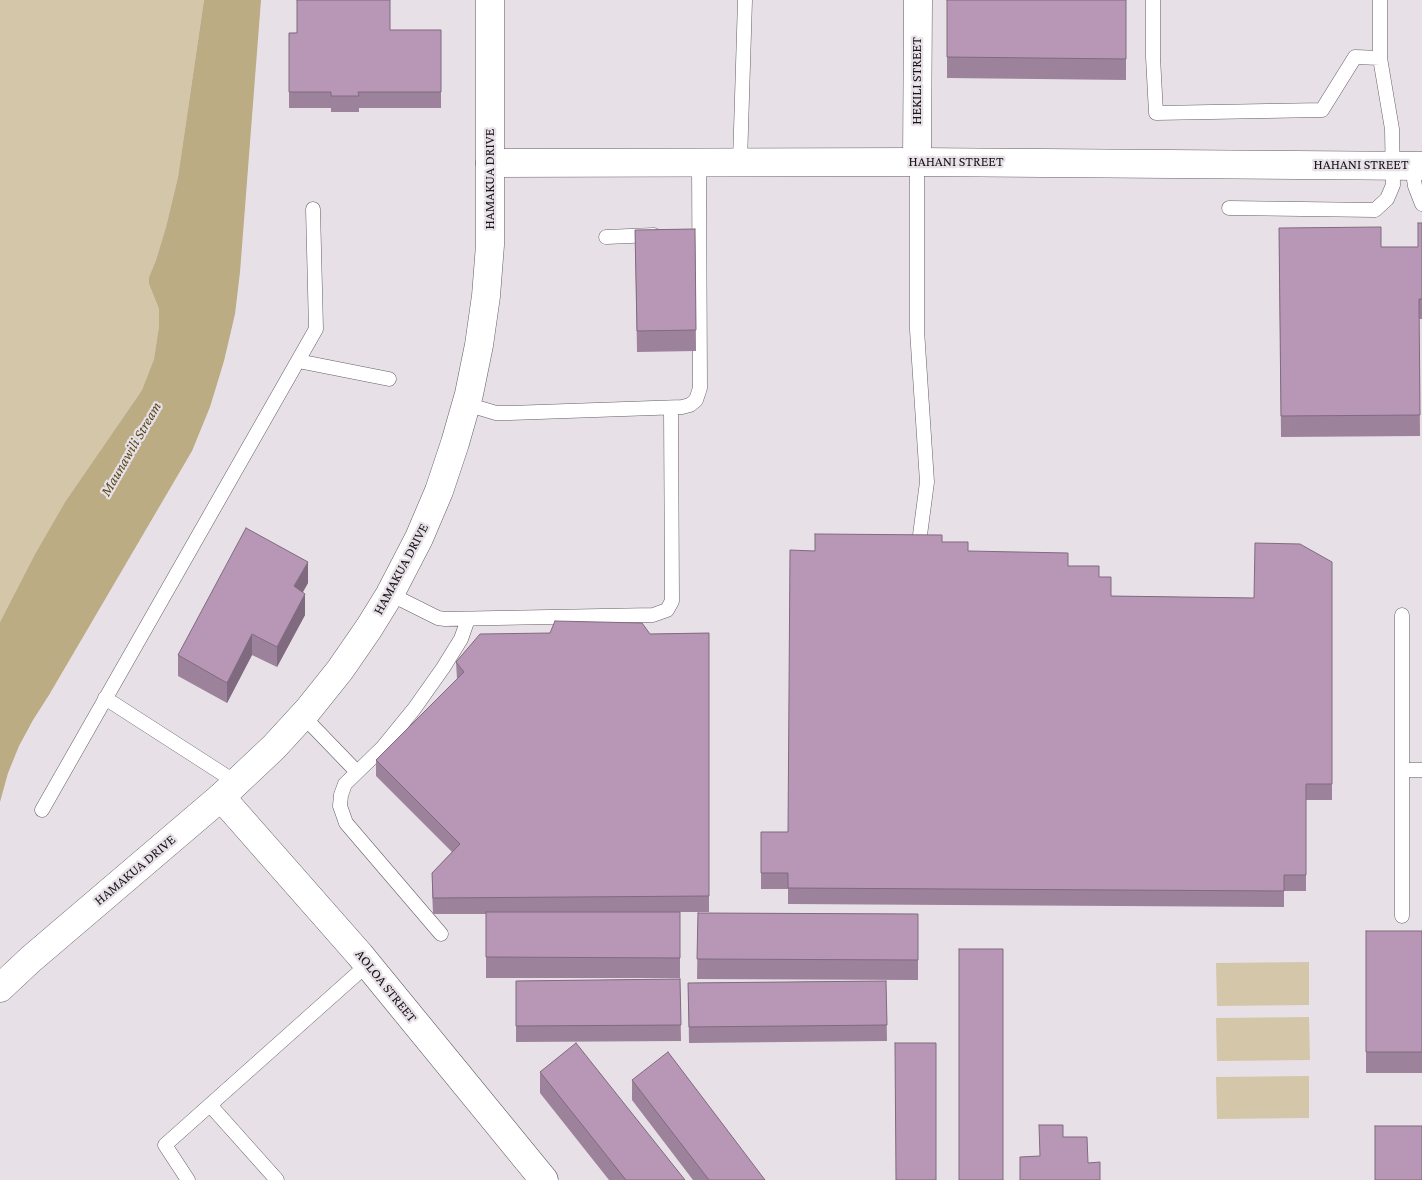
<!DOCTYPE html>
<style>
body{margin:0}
canvas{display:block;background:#e7e0e7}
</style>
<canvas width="1422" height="1180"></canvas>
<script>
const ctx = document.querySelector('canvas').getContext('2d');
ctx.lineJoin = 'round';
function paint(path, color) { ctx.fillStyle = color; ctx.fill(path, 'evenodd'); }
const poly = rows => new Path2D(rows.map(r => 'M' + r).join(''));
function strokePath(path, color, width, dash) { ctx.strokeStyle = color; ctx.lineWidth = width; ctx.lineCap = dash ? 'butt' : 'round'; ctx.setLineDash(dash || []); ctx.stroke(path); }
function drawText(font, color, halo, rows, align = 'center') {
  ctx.font = font + ' "Crimson Pro",serif'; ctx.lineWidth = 4.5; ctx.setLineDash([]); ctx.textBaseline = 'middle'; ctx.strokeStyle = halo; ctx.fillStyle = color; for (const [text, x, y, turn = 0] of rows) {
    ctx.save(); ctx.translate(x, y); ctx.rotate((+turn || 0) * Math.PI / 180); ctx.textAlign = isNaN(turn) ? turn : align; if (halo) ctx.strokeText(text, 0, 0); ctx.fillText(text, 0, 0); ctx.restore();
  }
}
paint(poly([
 [0,0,204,0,178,177,166,227,156,260,149,277,149,284,159,309,159,326,154,359,142,390,65,502,35,554,0,622],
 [1309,962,1309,1005,1217,1006,1216,963],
 [1309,1017,1310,1060,1217,1061,1216,1018],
 [1309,1076,1309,1118,1217,1119,1216,1077]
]), '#d4c7a9');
paint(poly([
 [204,0,261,0,240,272,235,314,224,361,210,407,192,451,49,695,33,720,19,746,8,773,0,802,0,622,35,554,65,502,142,390,154,359,159,326,159,309,149,284,149,277,156,260,166,227,178,177]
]), '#bbac84');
const service = poly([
 [1153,0,1153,57,1156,113,1322,110,1355,57,1380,58],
 [740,162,745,0],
 [917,162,917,330,927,482,920,535],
 [1412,166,1415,186,1422,204],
 [1229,208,1375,210,1387,199,1393,185,1392,129,1380,58,1380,0],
 [606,237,654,235],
 [298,361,389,379],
 [466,404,496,413,510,413,682,407,690,405,696,400,700,388,699,162],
 [390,594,438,618,445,619,653,615,667,610,672,601,671,408],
 [105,698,237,783],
 [303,716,357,772],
 [1402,770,1422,770],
 [42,810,316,329,313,209],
 [1402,916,1402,615],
 [441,934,346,823,340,806,341,795,345,784,383,747,414,709,443,668,461,639,468,619],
 [210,1105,277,1180],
 [188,1180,165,1145,368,964]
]);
const minor = poly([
 [917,162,918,0],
 [221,797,360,955,544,1180]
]);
const tertiary = poly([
 [490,163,917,162,1422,166]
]);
const secondary = poly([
 [0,988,31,959,221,797,274,747,308,710,340,670,369,628,390,594,419,538,439,491,455,443,469,394,479,345,486,296,490,245,490,0]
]);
strokePath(service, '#655f65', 15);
strokePath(minor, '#655f65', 29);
strokePath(tertiary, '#655f65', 29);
strokePath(secondary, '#655f65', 29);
strokePath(service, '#fff', 14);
strokePath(minor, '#fff', 28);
strokePath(tertiary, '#fff', 28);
strokePath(secondary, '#fff', 28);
paint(poly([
 [947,0,1126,0,1126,80,947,78],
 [390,30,441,30,441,108,359,108,359,112,331,112,331,108,289,108,289,33],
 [1422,223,1422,319,1419,319,1420,436,1281,437,1279,228,1381,247,1418,247],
 [695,229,696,351,637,352,635,230],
 [942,542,968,551,1068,566,1099,577,1111,596,1254,598,1332,562,1332,800,1306,800,1306,891,1284,891,1284,907,788,904,788,889,761,889,761,832,788,832,815,551],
 [308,583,303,592,305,615,277,667,252,655,227,703,178,676,178,655],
 [709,633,709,912,680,912,680,978,486,978,486,914,433,914,432,889,432,873,452,852,376,776,376,760,457,679,456,662,650,634],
 [698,913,918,914,918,980,697,979],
 [1366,931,1422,931,1422,1073,1366,1073],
 [680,979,681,1041,516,1042,516,981],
 [886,981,887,1041,689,1043,688,983],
 [540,1072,685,1180,609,1180,540,1093],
 [632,1080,765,1180,693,1180,632,1100]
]), '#9d829c');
paint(poly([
 [308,562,308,583,294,607,294,586],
 [305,594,305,615,277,667,277,647],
 [252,634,252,655,227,703,227,683]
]), '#806a7f');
const building = poly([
 [297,0,390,0,390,30,441,30,441,92,358,92,359,96,331,96,331,92,289,92,289,33,297,33,297,0],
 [947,0,1126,0,1126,59,947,57,947,0],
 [1418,223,1422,223,1422,299,1419,299,1420,415,1281,416,1279,228,1381,227,1381,247,1418,247,1418,223],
 [695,229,696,330,637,331,635,230,695,229],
 [246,528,308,562,294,586,305,594,277,647,252,634,227,683,178,655,246,528],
 [815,534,942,535,942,542,968,542,968,551,1068,553,1068,566,1099,566,1099,577,1111,577,1111,596,1254,598,1255,543,1300,544,1332,562,1332,784,1306,784,1306,875,1284,875,1284,891,788,888,788,873,761,873,761,832,788,832,790,550,815,551,815,534],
 [555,621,642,623,650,634,709,633,709,896,433,898,432,873,460,844,376,760,464,672,456,662,480,634,550,633,555,621],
 [486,912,680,912,680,958,486,957,486,912],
 [698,913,918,914,918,960,697,959,698,913],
 [1366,931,1422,931,1422,1052,1366,1052,1366,931],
 [959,949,1003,949,1003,1180,959,1180,959,949],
 [680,979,681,1025,516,1026,516,981,680,979],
 [886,981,887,1025,689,1027,688,983,886,981],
 [576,1043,685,1180,626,1180,540,1072,576,1043],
 [895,1043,936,1043,936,1180,896,1180,895,1043],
 [668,1052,765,1180,709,1180,632,1080,668,1052],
 [1039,1125,1063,1125,1063,1137,1087,1137,1088,1163,1100,1162,1100,1180,1020,1180,1020,1157,1040,1156,1039,1125],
 [1375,1126,1422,1126,1422,1180,1375,1180,1375,1126]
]);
paint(building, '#b797b5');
strokePath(building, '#806a7f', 1);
drawText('14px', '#171517', '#e7e0e7', [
 ["HEKILI STREET",917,81,-90],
 ["HAHANI STREET",956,162],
 ["HAHANI STREET",1361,165],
 ["HAMAKUA DRIVE",490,179,-90],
 ["HAMAKUA DRIVE",401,569,-62],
 ["HAMAKUA DRIVE",135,870,-40],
 ["AOLOA STREET",386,986,51]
]);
drawText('italic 15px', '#594717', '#e7e0e7', [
 ["Maunawili Stream",131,449,-60]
]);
</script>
